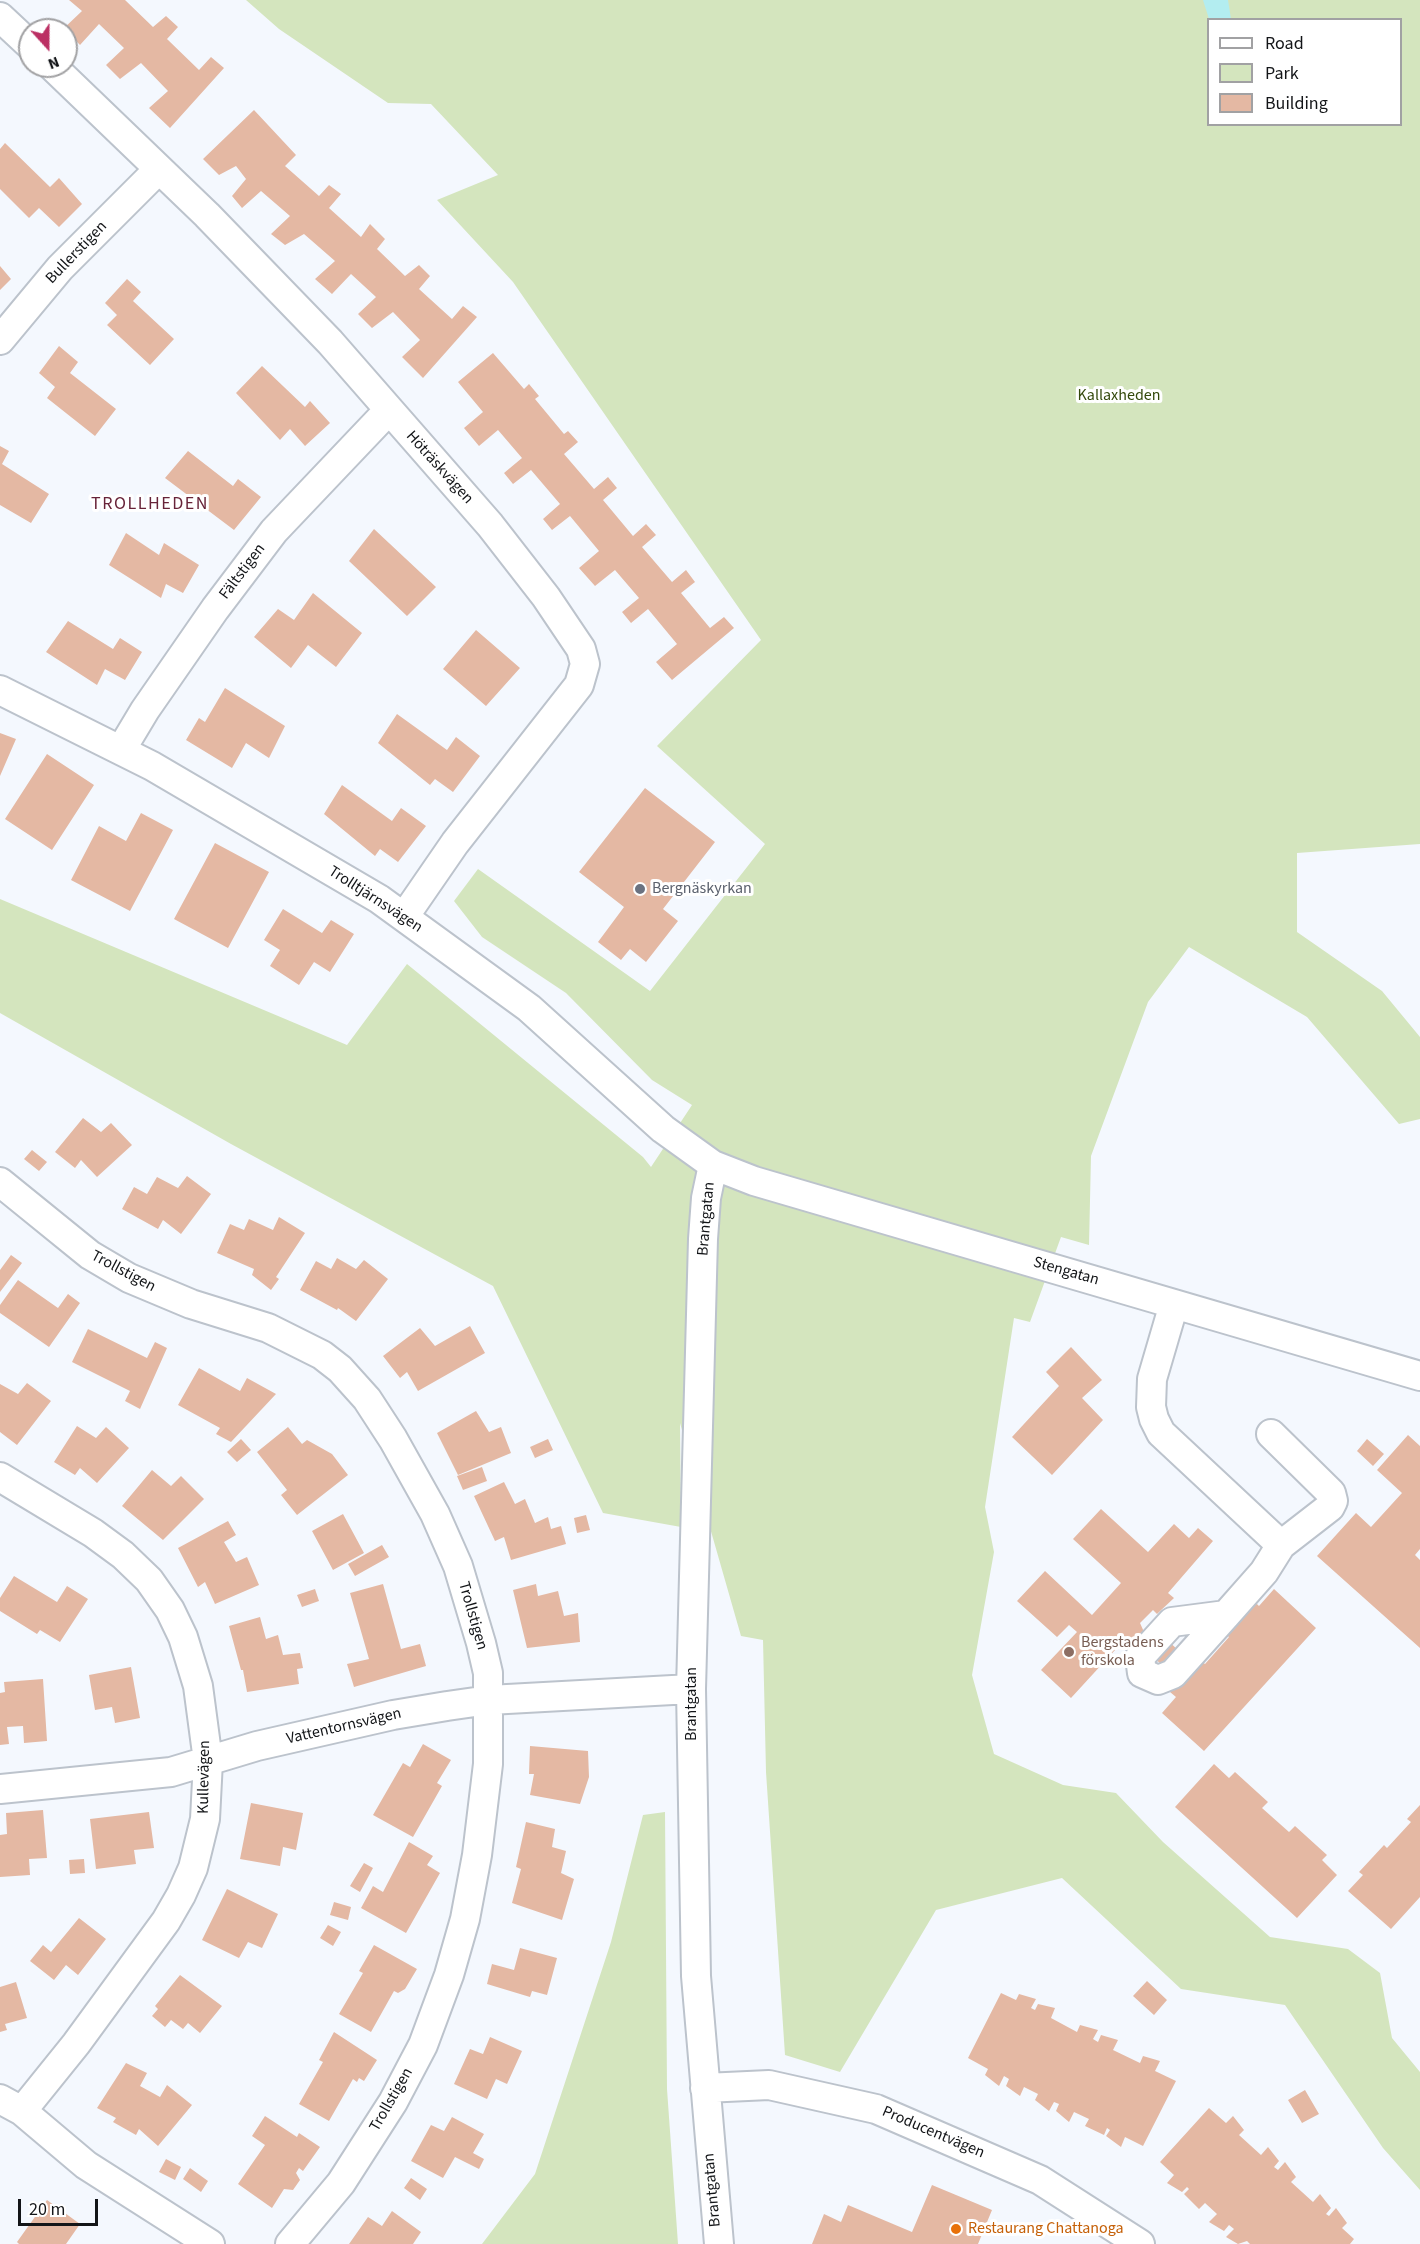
<!DOCTYPE html>
<meta charset="utf-8">
<style>
body{margin:0}
#map{position:relative;width:1420px;height:2244px;overflow:hidden;background:#f4f8fe;font-family:"Source Sans 3",sans-serif}
canvas{display:block}
.legend{position:absolute;left:1207px;top:18px;width:195px;height:108px;box-sizing:border-box;background:#fff;border:2px solid #a1a1a3;margin:0;padding:8px 10px;list-style:none;font-size:18px;color:#131518}
.legend li{display:flex;align-items:center;gap:12px;height:30px}
.legend b{width:30px;border:2px solid #a1a1a3}
.north{position:absolute;left:18px;top:18px;width:60px;height:60px;box-sizing:border-box;background:#fff;border:2px solid #a1a1a3;border-radius:50%;rotate:159deg;font-size:16px;font-weight:700;line-height:24px;text-align:center;color:#131518}
.north::after{content:'';display:block;margin:auto;width:21px;height:27px;background:#bb2f63;clip-path:polygon(50% 0,100% 100%,50% 72%,0 100%)}
.scale{position:absolute;left:18px;top:2199px;width:80px;height:27px;box-sizing:border-box;border:3px solid #131518;border-top:0;padding-left:8px;font-size:18px;line-height:21px;white-space:nowrap;color:#131518;-webkit-text-stroke:4px #fff;paint-order:stroke}
</style>
<div id="map">
<canvas width="1420" height="2244"></canvas>
<ul class="legend">
<li><b style="height:8px;background:#fff"></b>Road</li>
<li><b style="height:16px;background:#d4e5be"></b>Park</li>
<li><b style="height:16px;background:#e4b8a3"></b>Building</li>
</ul>
<div class="north">N</div>
<div class="scale">20 m</div>
</div>
<script>
const ctx = document.querySelector('canvas').getContext('2d');
ctx.lineJoin = 'round';
function paint(path, color) { ctx.fillStyle = color; ctx.fill(path, 'evenodd'); }
const poly = rows => new Path2D(rows.map(r => 'M' + r).join(''));
function strokePath(path, color, width, dash) { ctx.strokeStyle = color; ctx.lineWidth = width; ctx.lineCap = dash ? 'butt' : 'round'; ctx.setLineDash(dash || []); ctx.stroke(path); }
function drawText(font, color, halo, rows, align = 'center') {
  ctx.font = font + ' "Source Sans 3",sans-serif'; ctx.lineWidth = 6; ctx.setLineDash([]); ctx.textBaseline = 'middle'; ctx.strokeStyle = halo; ctx.fillStyle = color; for (const [text, x, y, turn = 0] of rows) {
    ctx.save(); ctx.translate(x, y); ctx.rotate((+turn || 0) * Math.PI / 180); ctx.textAlign = isNaN(turn) ? turn : align; if (halo) ctx.strokeText(text, 0, 0); ctx.fillText(text, 0, 0); ctx.restore();
  }
}
paint(poly([
 [246,0,1420,0,1420,844,1297,853,1297,932,1382,991,1420,1037,1420,1119,1399,1124,1307,1017,1189,947,1148,1002,1091,1156,1089,1245,1061,1237,1030,1322,1014,1318,985,1507,994,1552,972,1675,994,1754,1063,1785,1116,1793,1163,1842,1270,1937,1348,1949,1380,1973,1392,2038,1420,2072,1420,2190,1383,2148,1285,2005,1181,1989,1062,1878,936,1910,840,2072,785,2055,766,1772,763,1640,741,1636,680,1423,681,1527,603,1513,493,1286,231,1144,0,1013,0,899,347,1045,407,964,643,1157,651,1167,692,1105,652,1080,566,993,482,937,454,901,478,869,650,991,765,844,657,746,761,640,513,282,437,200,498,175,431,104,388,103,279,29],
 [1208,20,1400,20,1400,124,1208,124],
 [665,1812,667,2089,678,2244,482,2244,535,2174,611,1942,643,1815]
]), '#d4e5be');
paint(poly([
 [1203,0,1228,0,1231,19,1209,19]
]), '#b3edf0');
paint(poly([
 [69,0,125,0,153,27,166,16,178,27,167,39,199,70,211,57,224,68,170,128,149,108,168,91,141,63,120,79,106,65,124,48,99,24,80,45,66,30,62,30,82,11],
 [254,110,296,155,285,166,319,196,329,185,341,194,329,208,361,237,370,224,385,239,377,249,405,276,419,265,430,276,419,289,452,319,463,306,477,317,423,378,402,357,420,340,393,312,372,328,358,314,376,297,351,274,332,294,315,279,335,261,304,234,285,245,271,234,290,216,261,191,242,208,232,196,246,179,236,166,219,175,203,159],
 [5,143,50,187,59,178,82,204,59,227,39,208,29,218,0,189,0,149],
 [0,266,11,279,0,290],
 [127,279,141,292,133,301,174,339,150,365,107,325,117,315,105,303],
 [59,346,78,362,70,373,116,409,95,436,47,398,55,387,39,373],
 [493,353,524,389,529,384,539,396,535,399,564,434,568,431,578,442,564,454,594,489,608,477,617,488,603,500,633,536,646,524,656,535,642,547,672,582,686,570,695,582,681,593,710,628,724,617,734,628,672,680,656,662,677,644,648,609,631,623,622,612,639,598,615,570,595,586,579,568,599,551,570,516,552,530,543,519,560,504,531,470,513,484,504,473,522,458,498,430,479,446,464,428,483,412,458,382],
 [262,366,305,407,310,401,330,423,305,446,290,429,280,440,236,393],
 [0,446,9,451,2,464,49,494,31,523,0,505],
 [188,451,233,486,238,479,261,497,234,530,165,478],
 [374,529,436,587,407,616,349,561],
 [126,533,159,555,164,543,199,565,183,593,166,584,161,598,109,565],
 [313,593,362,633,336,667,308,645,291,668,254,637,278,609,294,620],
 [68,621,113,649,120,638,142,652,125,680,105,669,97,685,46,652],
 [476,630,520,668,486,706,443,669],
 [225,688,285,726,269,758,246,743,232,768,186,740,199,718,205,722],
 [397,714,447,750,456,737,480,756,453,792,435,779,430,785,378,743],
 [0,733,16,739,0,776],
 [47,754,94,785,52,850,5,819],
 [342,785,392,821,401,808,426,826,398,862,380,849,375,856,324,814],
 [645,788,715,842,663,909,678,921,646,962,630,949,621,960,598,942,624,907,579,872],
 [141,813,173,830,130,911,71,880,99,826,126,841],
 [215,843,269,872,228,948,174,919],
 [283,909,322,933,331,920,354,934,330,972,314,962,299,985,270,966,280,950,264,940],
 [83,1118,101,1132,111,1123,132,1145,97,1177,81,1160,75,1168,55,1152],
 [32,1150,47,1162,39,1171,24,1159],
 [187,1176,211,1194,181,1234,163,1220,158,1229,122,1209,134,1187,147,1194,157,1177,178,1188],
 [279,1217,305,1233,276,1277,279,1279,271,1290,252,1275,254,1269,217,1253,230,1224,244,1230,249,1219,273,1230],
 [11,1255,22,1263,0,1292,0,1270],
 [337,1258,356,1269,364,1260,388,1279,356,1321,338,1308,337,1310,300,1290,316,1261,331,1269],
 [18,1280,58,1308,68,1294,80,1303,49,1347,0,1313,0,1305],
 [470,1326,485,1353,418,1391,407,1372,400,1378,383,1356,420,1328,435,1346],
 [88,1329,147,1358,155,1342,167,1348,140,1409,125,1401,130,1391,72,1362],
 [1071,1347,1102,1380,1082,1398,1103,1420,1052,1475,1012,1437,1059,1386,1046,1372],
 [199,1368,240,1391,247,1378,276,1394,231,1442,216,1434,220,1428,178,1405],
 [27,1383,51,1401,17,1445,0,1432,0,1384,18,1394],
 [476,1411,489,1432,501,1427,511,1453,458,1475,437,1433],
 [77,1426,96,1438,106,1427,129,1448,97,1483,80,1468,75,1475,54,1462],
 [288,1427,302,1444,307,1440,332,1454,348,1475,297,1515,281,1495,287,1490,257,1452],
 [1408,1435,1420,1446,1420,1549,1415,1555,1420,1560,1420,1648,1317,1556,1356,1513,1371,1527,1402,1493,1377,1470],
 [241,1439,251,1450,237,1462,227,1452],
 [548,1439,553,1450,535,1458,530,1447],
 [1367,1439,1384,1454,1373,1466,1357,1451],
 [482,1467,487,1481,463,1490,457,1476],
 [152,1470,171,1486,181,1476,204,1499,163,1540,122,1506],
 [504,1482,515,1504,525,1499,535,1523,548,1517,551,1529,561,1526,566,1544,511,1560,504,1537,495,1541,474,1496],
 [1101,1509,1148,1552,1174,1524,1189,1538,1198,1528,1213,1541,1168,1593,1174,1598,1157,1614,1153,1610,1140,1623,1148,1641,1140,1649,1127,1637,1071,1698,1041,1670,1077,1632,1069,1625,1057,1637,1017,1601,1045,1571,1092,1615,1121,1583,1073,1539],
 [343,1514,364,1553,333,1570,312,1531],
 [586,1515,590,1530,577,1533,574,1518],
 [228,1521,236,1535,224,1542,236,1562,247,1557,259,1585,215,1604,205,1582,198,1587,178,1548],
 [382,1545,389,1557,355,1576,348,1564],
 [14,1576,57,1602,67,1586,88,1599,60,1642,40,1630,37,1634,0,1611,0,1598],
 [383,1584,401,1649,420,1644,426,1666,354,1687,347,1664,369,1659,350,1593],
 [536,1584,538,1596,558,1591,564,1616,578,1613,580,1642,527,1648,513,1590],
 [315,1589,319,1601,302,1607,297,1595],
 [1274,1589,1316,1628,1204,1751,1162,1713,1176,1697,1170,1692,1199,1659,1205,1664,1229,1637,1223,1632,1253,1600,1259,1606],
 [260,1617,266,1639,278,1635,283,1655,300,1653,303,1668,297,1669,299,1684,247,1692,243,1670,241,1670,229,1626],
 [1166,1639,1178,1650,1163,1666,1151,1655],
 [131,1667,140,1718,115,1723,112,1707,95,1710,89,1675],
 [43,1679,47,1741,24,1743,23,1726,7,1727,9,1744,0,1745,0,1693,5,1692,4,1682],
 [423,1744,451,1760,437,1783,442,1786,413,1837,373,1815,403,1763,410,1767],
 [530,1746,588,1751,589,1777,580,1804,530,1795,534,1774,529,1774],
 [1214,1764,1229,1778,1235,1772,1268,1802,1262,1808,1289,1832,1295,1826,1327,1855,1322,1860,1337,1875,1297,1918,1175,1807],
 [251,1803,303,1813,296,1850,283,1847,280,1866,240,1859],
 [1420,1805,1420,1897,1391,1929,1348,1891,1363,1875,1359,1872,1384,1845,1387,1848,1411,1822,1407,1819],
 [43,1810,47,1858,29,1859,30,1875,0,1877,0,1835,7,1834,6,1813],
 [149,1812,154,1848,134,1850,136,1864,96,1869,90,1819],
 [526,1822,555,1829,552,1847,566,1851,561,1873,574,1879,562,1920,512,1903,521,1869,516,1867],
 [409,1842,433,1856,427,1865,440,1873,406,1933,361,1908,373,1886,383,1892],
 [84,1859,85,1873,70,1874,69,1860],
 [364,1863,373,1868,360,1892,350,1886],
 [227,1889,278,1914,262,1948,248,1942,239,1958,202,1940],
 [334,1902,351,1907,348,1920,330,1915],
 [79,1918,106,1939,78,1975,66,1965,54,1980,30,1961,43,1945,51,1952],
 [328,1925,341,1932,333,1946,320,1938],
 [374,1945,417,1969,405,1989,398,1993,394,1991,371,2032,339,2014,363,1973,359,1971],
 [520,1948,557,1958,547,1995,532,1991,530,1997,487,1984,492,1964,514,1970],
 [180,1975,222,2006,200,2033,188,2023,183,2029,171,2020,165,2027,152,2016,158,2009,155,2006],
 [1147,1981,1167,2000,1154,2015,1133,1996],
 [16,1982,27,2018,5,2024,7,2030,0,2032,0,1987],
 [1001,1993,1016,2000,1019,1994,1036,1999,1031,2008,1035,2010,1038,2004,1055,2008,1051,2018,1077,2032,1080,2025,1098,2030,1093,2039,1098,2042,1101,2035,1118,2040,1113,2050,1140,2063,1143,2056,1160,2061,1155,2071,1176,2081,1143,2146,1125,2137,1121,2147,1106,2136,1110,2130,1107,2128,1104,2135,1085,2126,1089,2119,1074,2112,1069,2122,1056,2111,1059,2104,1054,2102,1049,2111,1035,2100,1038,2094,1024,2087,1020,2096,1006,2086,1009,2079,1004,2076,999,2086,985,2075,988,2069,968,2058],
 [334,2032,377,2060,364,2081,359,2078,357,2082,353,2079,329,2121,299,2104,323,2062,319,2060],
 [490,2037,522,2051,507,2084,496,2079,487,2099,454,2084,470,2049,483,2054],
 [126,2063,147,2073,140,2086,160,2097,167,2085,192,2105,158,2146,139,2129,136,2135,113,2122,116,2118,97,2108],
 [1305,2090,1319,2114,1302,2123,1288,2100],
 [1209,2108,1226,2123,1233,2116,1244,2130,1239,2135,1261,2155,1268,2147,1279,2161,1274,2167,1278,2170,1285,2162,1296,2177,1291,2182,1313,2202,1320,2194,1331,2208,1326,2214,1329,2216,1336,2208,1347,2223,1342,2228,1354,2239,1350,2244,1250,2244,1247,2241,1238,2244,1226,2237,1234,2229,1229,2225,1224,2231,1209,2222,1217,2214,1205,2203,1199,2209,1184,2194,1189,2189,1187,2187,1182,2192,1167,2183,1174,2175,1160,2162],
 [265,2116,297,2137,299,2133,320,2147,303,2171,299,2168,296,2173,300,2180,293,2190,284,2189,272,2208,238,2184,265,2145,252,2136],
 [452,2117,484,2134,473,2153,484,2159,479,2169,455,2157,443,2178,411,2161,431,2125,444,2131],
 [166,2159,181,2167,175,2180,159,2172],
 [190,2168,208,2181,201,2192,183,2179],
 [411,2178,427,2189,420,2200,404,2188],
 [932,2185,992,2210,978,2244,812,2244,824,2214,841,2222,848,2205,912,2232],
 [47,2200,80,2224,66,2244,19,2244,17,2242],
 [392,2211,421,2232,413,2244,349,2244,368,2217,382,2226]
]), '#e4b8a3');
const minor = poly([
 [0,17,30,45],
 [52,66,207,215,330,342,490,525,546,597,581,649,585,664,579,685,455,843,404,917],
 [0,340,60,268,159,169],
 [0,690,152,766,379,899,529,1008,663,1129,713,1165,754,1181,1420,1376],
 [121,750,145,710,215,609,274,531,388,411],
 [713,1165,706,1198,703,1239,691,1689,696,1976,719,2244],
 [0,1182,90,1255,129,1278,191,1304,268,1328,322,1355,340,1369,367,1399,393,1439,435,1514,458,1566,481,1643,488,1673,488,1764,477,1855,465,1919,449,1975,423,2045,393,2102,341,2183,290,2244],
 [1174,1304,1152,1379,1151,1407,1154,1419,1161,1433,1281,1545],
 [0,1477,93,1533,123,1555,149,1580,170,1610,183,1637,198,1686,208,1761,205,1819,193,1868,181,1895,166,1921,76,2044,22,2111],
 [1226,1615,1172,1622,1140,1657,1142,1673,1158,1680,1173,1674,1226,1615,1264,1572,1281,1545,1330,1507,1333,1501,1331,1493,1271,1434],
 [0,1789,171,1772,257,1746,393,1715,447,1706,489,1700,691,1689],
 [705,2088,769,2085,876,2109,1040,2180,1140,2244],
 [0,2099,22,2111,86,2165,210,2244]
]);
strokePath(minor, '#bcc3cc', 32);
strokePath(minor, '#fff', 28);
for (const [x, y, r, color] of [
 [640,889,6,"#6b7280"],
 [1069,1652,6,"#8d6e63"],
 [956,2229,6,"#e8710a"]
]) { const dot = new Path2D(); dot.arc(x, y, r, 0, 2 * Math.PI); ctx.fillStyle = color; ctx.fill(dot); strokePath(dot, '#fff', 2); }
drawText('16px', '#131518', '#fff', [
 ["Bullerstigen",77,253,-46],
 ["Höträskvägen",439,468,48],
 ["Fältstigen",243,572,-53],
 ["Trolltjärnsvägen",375,900,33],
 ["Brantgatan",707,1219,-85],
 ["Trollstigen",123,1272,28],
 ["Stengatan",1066,1272,16],
 ["Trollstigen",472,1616,74],
 ["Brantgatan",692,1704,-90],
 ["Vattentornsvägen",344,1727,-13],
 ["Kullevägen",205,1777,-89],
 ["Trollstigen",392,2100,-60],
 ["Producentvägen",933,2133,23],
 ["Brantgatan",713,2190,-95]
]);
drawText('16px', '#34490c', '#fff', [
 ["Kallaxheden",1119,396]
]);
drawText('16px', '#5b616d', '#fff', [
 ["Bergnäskyrkan",652,889]
], 'left');
drawText('16px', '#785e54', '#fff', [
 ["Bergstadens",1081,1643],
 ["förskola",1081,1661]
], 'left');
drawText('16px', '#c56008', '#fff', [
 ["Restaurang Chattanoga",968,2229]
], 'left');
ctx.letterSpacing = '1.5px';
drawText('18px', '#672339', '#fff', [
 ["TROLLHEDEN",150,505]
]);
ctx.letterSpacing = '0px';
</script>
